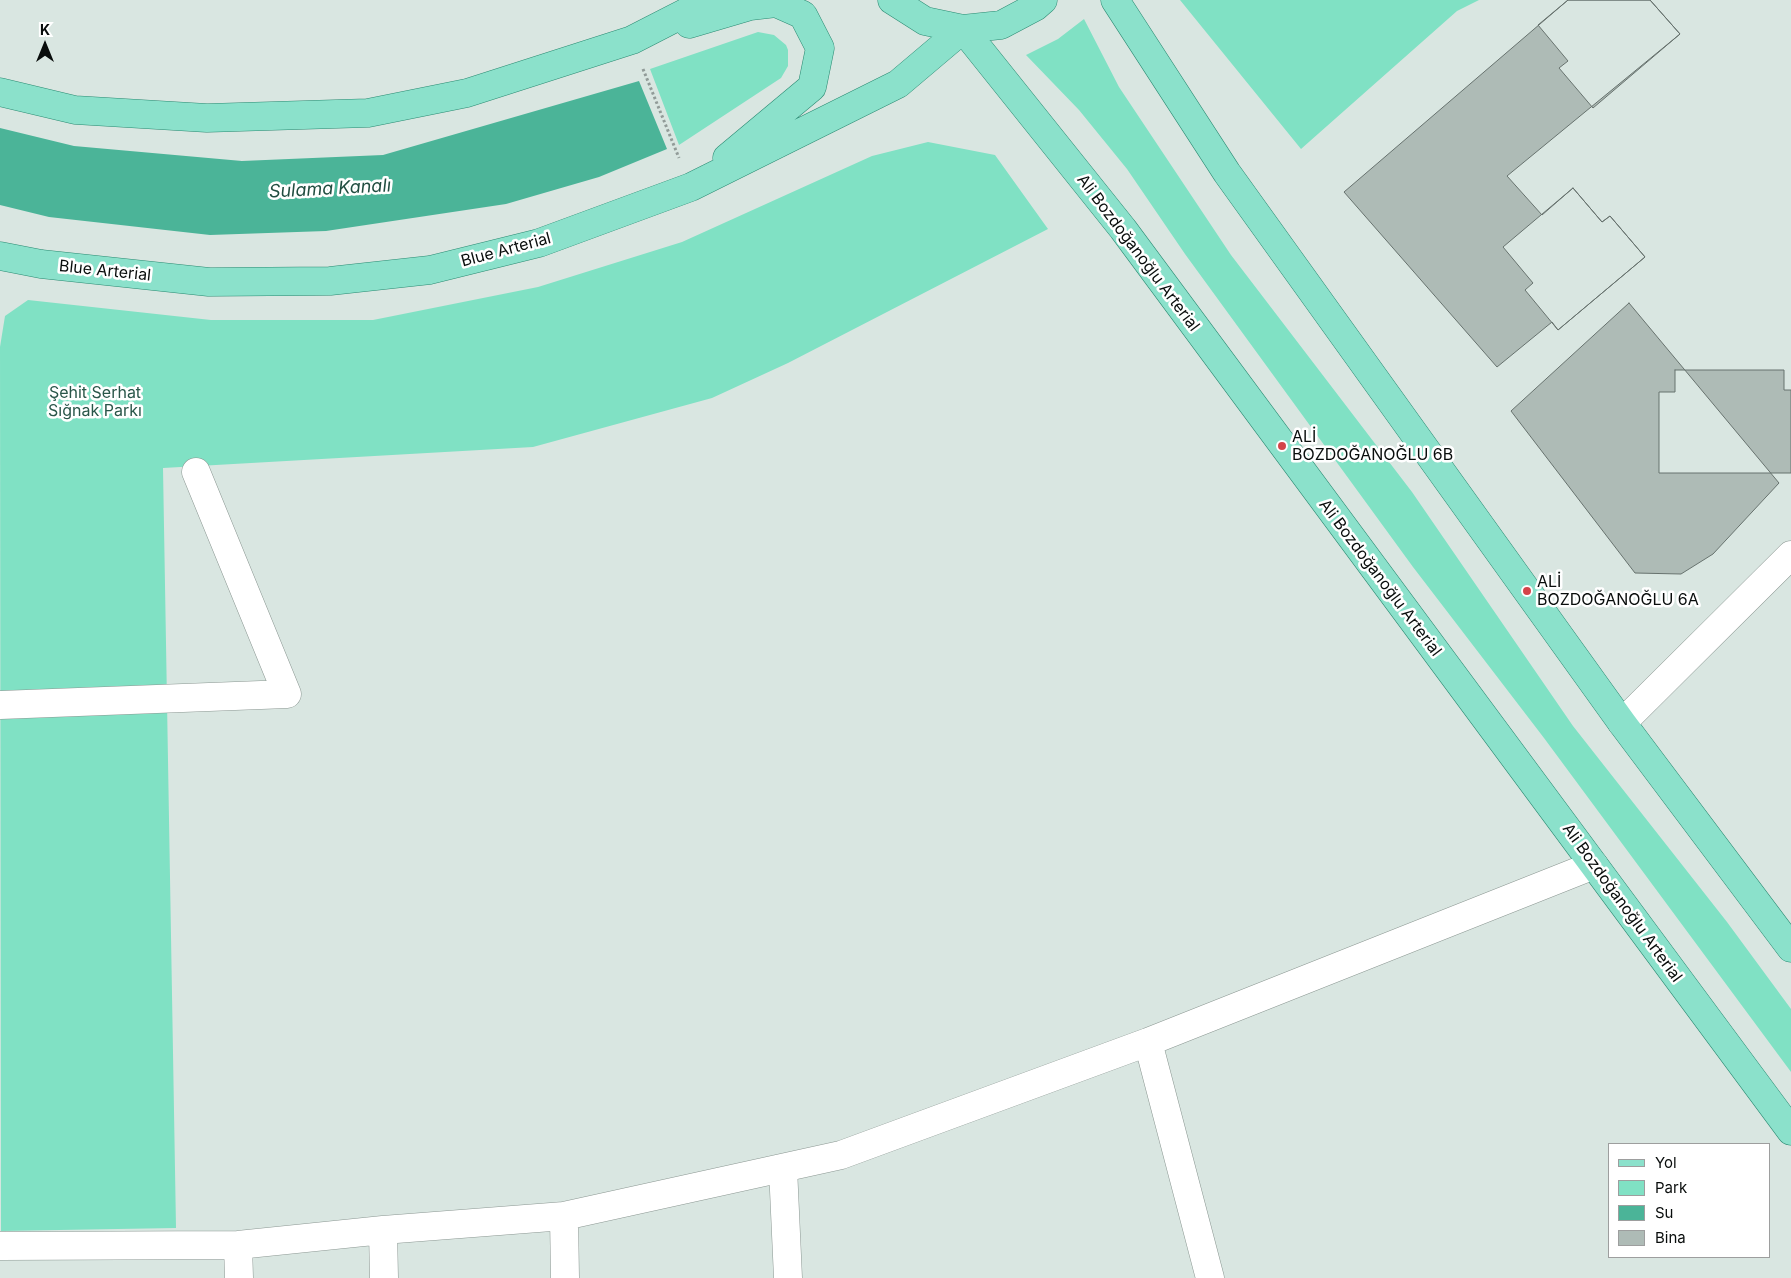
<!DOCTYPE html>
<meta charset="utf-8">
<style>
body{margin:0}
#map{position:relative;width:1791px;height:1278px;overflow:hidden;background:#d9e6e1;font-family:Inter,sans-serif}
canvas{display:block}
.legend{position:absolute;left:1608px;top:1143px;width:162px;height:115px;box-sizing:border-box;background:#fff;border:1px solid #9d9e9e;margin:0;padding:6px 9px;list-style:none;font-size:15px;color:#090d0c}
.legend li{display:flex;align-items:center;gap:10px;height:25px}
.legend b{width:25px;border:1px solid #9d9e9e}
.north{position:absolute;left:20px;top:20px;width:50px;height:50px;-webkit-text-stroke:4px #fff;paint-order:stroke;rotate:0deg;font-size:14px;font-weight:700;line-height:20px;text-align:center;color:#090d0c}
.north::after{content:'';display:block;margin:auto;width:18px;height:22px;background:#090d0c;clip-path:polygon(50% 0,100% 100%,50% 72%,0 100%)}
</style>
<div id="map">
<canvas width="1791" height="1278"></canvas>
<ul class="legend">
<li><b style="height:6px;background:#8be1cb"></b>Yol</li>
<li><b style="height:14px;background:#80e1c4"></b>Park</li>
<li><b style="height:14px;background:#4bb498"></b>Su</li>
<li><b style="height:14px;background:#aebbb6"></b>Bina</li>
</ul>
<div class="north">K</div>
</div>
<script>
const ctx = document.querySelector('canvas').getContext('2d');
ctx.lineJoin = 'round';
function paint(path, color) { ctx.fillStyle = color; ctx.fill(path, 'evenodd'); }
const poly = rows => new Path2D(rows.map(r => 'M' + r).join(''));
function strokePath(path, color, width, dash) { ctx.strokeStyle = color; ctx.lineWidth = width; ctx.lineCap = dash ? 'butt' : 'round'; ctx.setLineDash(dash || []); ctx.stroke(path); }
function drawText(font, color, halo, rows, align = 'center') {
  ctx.font = font + ' Inter,sans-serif'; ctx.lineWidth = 5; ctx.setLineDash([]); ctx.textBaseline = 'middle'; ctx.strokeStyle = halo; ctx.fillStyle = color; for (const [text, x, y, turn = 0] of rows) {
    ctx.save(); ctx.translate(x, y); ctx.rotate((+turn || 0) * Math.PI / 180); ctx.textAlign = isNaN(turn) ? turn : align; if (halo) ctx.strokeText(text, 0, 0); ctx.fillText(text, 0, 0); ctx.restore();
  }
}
paint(poly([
 [1180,0,1479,0,1457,11,1301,149],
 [1084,19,1119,87,1231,255,1412,492,1573,726,1727,922,1791,1009,1791,1072,1544,738,1413,567,1185,254,1127,169,1079,110,1026,55,1058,39],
 [758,32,774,35,786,45,788,50,788,66,781,78,679,145,650,69],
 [928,142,995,155,1048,229,788,363,712,398,533,447,163,468,176,1228,1,1231,0,347,5,316,28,300,211,320,373,320,538,287,682,242,872,156]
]), '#80e1c4');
paint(poly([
 [639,81,667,149,599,177,506,204,326,231,210,235,49,217,0,205,0,128,74,146,242,161,383,155]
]), '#4bb498');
const building = poly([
 [1568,0,1650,0,1680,34,1593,108,1559,68,1568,61,1538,25,1568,0],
 [1568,0,1650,0,1680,34,1507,176,1542,215,1573,188,1602,222,1610,216,1645,257,1558,330,1552,322,1497,367,1344,192,1568,0],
 [1573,188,1602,222,1610,216,1645,257,1558,330,1525,290,1533,283,1503,247,1573,188],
 [1629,303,1779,483,1713,554,1681,574,1635,573,1511,411,1629,303],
 [1675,370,1784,370,1784,390,1791,390,1791,473,1659,473,1659,392,1675,392,1675,370]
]);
paint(building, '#aebbb6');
strokePath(building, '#67726e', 1);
const minor = poly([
 [0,705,287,694,196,472],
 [1622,723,1791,555],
 [1148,1042,1210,1278],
 [783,1168,788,1278],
 [564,1216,565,1278],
 [383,1230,384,1278],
 [238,1245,239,1278],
 [0,1246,238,1245,383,1230,564,1216,841,1155,1148,1042,1594,865]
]);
const primary = poly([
 [892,0,925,21,963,29,1001,25,1035,7,1043,0],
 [1115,0,1227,173,1622,723,1791,948],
 [689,24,750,6,776,3,803,15,820,48,812,87,727,158],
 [963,29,1123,229,1791,1131],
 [0,92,75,110,207,118,368,113,467,93,632,40,710,0],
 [0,256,41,264,209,282,330,281,430,270,539,243,691,187,898,84,963,29]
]);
strokePath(minor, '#8b9792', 29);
strokePath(primary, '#2b8a72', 29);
strokePath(poly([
 [643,69,679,158]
]), '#919b98', 3, [2.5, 2.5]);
strokePath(minor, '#fff', 28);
strokePath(primary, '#8be1cb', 28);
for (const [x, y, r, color] of [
 [1282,446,5,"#d44449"],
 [1527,591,5,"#d44449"]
]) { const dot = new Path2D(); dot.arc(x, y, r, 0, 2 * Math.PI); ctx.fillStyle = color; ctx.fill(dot); strokePath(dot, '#fff', 2); }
drawText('16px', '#090d0c', '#fff', [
 ["Blue Arterial",506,250,-15],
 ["Ali Bozdoğanoğlu Arterial",1138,253,53],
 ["Blue Arterial",105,271,6],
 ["Ali Bozdoğanoğlu Arterial",1380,578,53],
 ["Ali Bozdoğanoğlu Arterial",1622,903,54]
]);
drawText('16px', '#295649', '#fff', [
 ["Şehit Serhat",95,393],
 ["Sığnak Parkı",95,411]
]);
drawText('16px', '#090d0c', '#fff', [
 ["ALİ",1292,437],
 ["BOZDOĞANOĞLU 6B",1292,455],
 ["ALİ",1537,582],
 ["BOZDOĞANOĞLU 6A",1537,600]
], 'left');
drawText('italic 18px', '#204d40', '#fff', [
 ["Sulama Kanalı",330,189,-3]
]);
</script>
